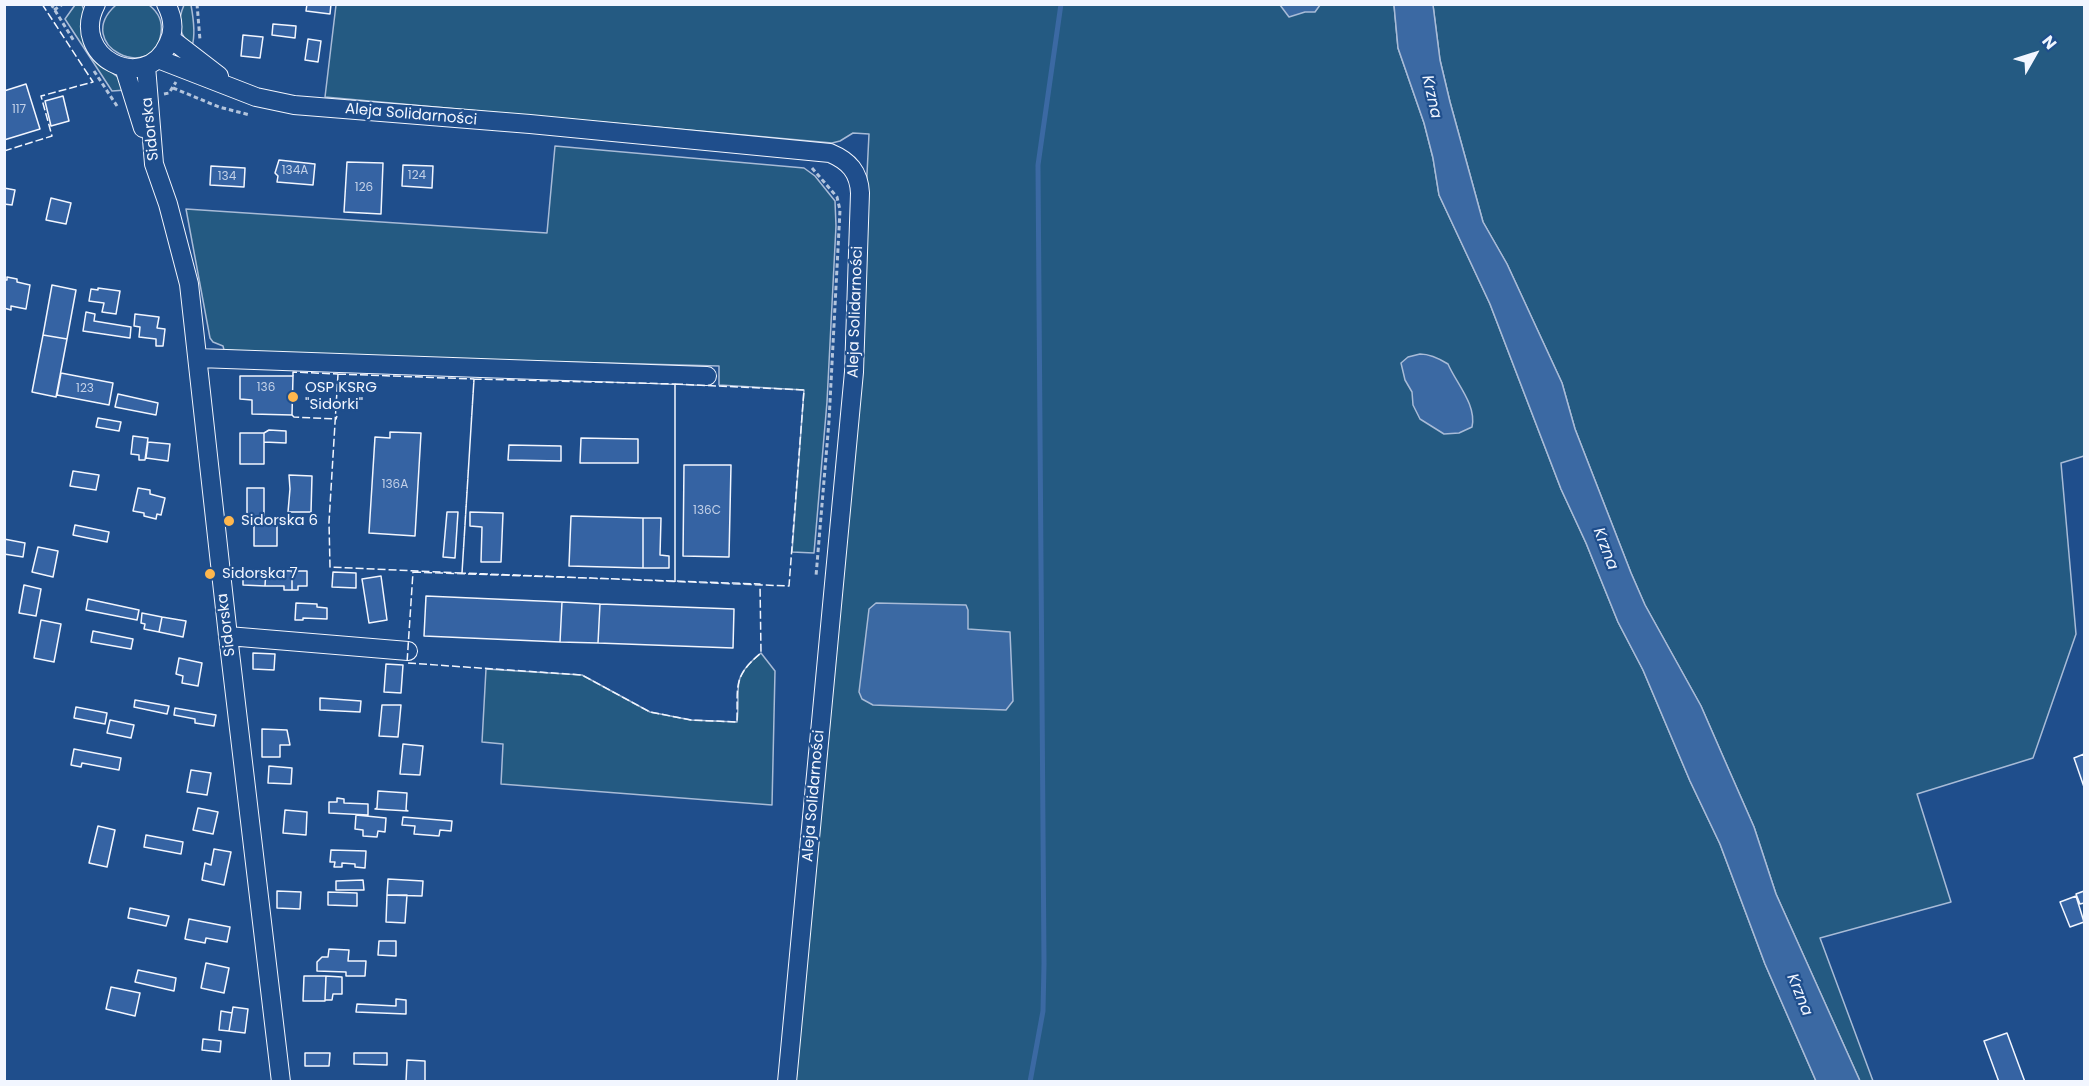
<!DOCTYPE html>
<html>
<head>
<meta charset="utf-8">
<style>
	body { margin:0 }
	#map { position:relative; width:2089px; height:1086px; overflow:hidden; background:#1f4e8c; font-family:Poppins,sans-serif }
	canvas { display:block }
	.frame { position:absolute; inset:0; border:6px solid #f2f6ff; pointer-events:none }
	.north { position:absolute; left:2005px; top:24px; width:60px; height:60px; -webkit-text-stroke:4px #1f4e8c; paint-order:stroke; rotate:51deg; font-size:16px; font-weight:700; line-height:24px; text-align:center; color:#f2f6ff }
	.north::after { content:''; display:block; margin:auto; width:21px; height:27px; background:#f2f6ff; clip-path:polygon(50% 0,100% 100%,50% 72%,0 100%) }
</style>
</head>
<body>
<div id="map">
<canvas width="2089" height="1086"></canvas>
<div class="frame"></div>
<div class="north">N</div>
</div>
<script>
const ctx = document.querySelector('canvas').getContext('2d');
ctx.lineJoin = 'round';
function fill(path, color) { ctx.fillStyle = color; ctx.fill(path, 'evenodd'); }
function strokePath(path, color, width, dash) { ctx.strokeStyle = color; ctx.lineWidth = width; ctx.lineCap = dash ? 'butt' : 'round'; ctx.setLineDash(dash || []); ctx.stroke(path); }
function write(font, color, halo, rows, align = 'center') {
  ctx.font = font + ' Poppins,sans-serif'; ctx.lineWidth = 4.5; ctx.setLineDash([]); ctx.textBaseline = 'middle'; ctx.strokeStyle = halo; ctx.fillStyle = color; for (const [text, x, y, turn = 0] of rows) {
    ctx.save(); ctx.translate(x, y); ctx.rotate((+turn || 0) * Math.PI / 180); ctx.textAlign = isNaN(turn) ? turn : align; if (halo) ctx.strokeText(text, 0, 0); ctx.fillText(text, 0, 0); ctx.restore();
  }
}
const green = new Path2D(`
	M75,5H82L107,69L119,78L126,90L112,91L65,19Z
	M116,5H149C158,12 163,21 161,33C154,85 71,45 116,5Z
	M184,5H191C193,16 196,34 192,46C178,35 177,21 184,5Z
	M336,5H1394L1398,48L1424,123L1433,158L1439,195L1490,304L1561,489L1586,543L1618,622L1643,670L1690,781L1720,844L1765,964L1816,1081H796L860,313L869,134L853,133L840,141L832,143L325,97Z
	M1433,5H2084V456L2061,463L2076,634L2033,758L1917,794L1951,902L1820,938L1873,1081H1860L1776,894L1754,827L1725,761L1701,706L1645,605L1631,573L1575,429L1562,383L1507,264L1483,222L1450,102L1440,60Z
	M555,146L804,168L815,176L835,201L836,226L827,402L814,553L792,552L804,390L719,385V366L297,355L224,350L223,346L213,342L210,338L186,209L547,233Z
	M761,653L775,671L772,805L501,784L503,744L482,742L486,669L582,675L650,712L691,720L737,722C741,686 729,679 761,653Z`);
fill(green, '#245a82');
strokePath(green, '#a8bbd7', 1.5);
const water = new Path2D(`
	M1280,5L1320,4V5L1315,12H1305L1289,17Z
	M1394,5H1433L1440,60L1450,102L1483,222L1507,264L1562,383L1575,429L1631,573L1645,605L1701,706L1725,761L1754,827L1776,894L1860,1081H1816L1765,964L1720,844L1690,781L1643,670L1618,622L1586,543L1561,489L1490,304L1439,195L1433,158L1424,123L1398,48Z
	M1420,354C1430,354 1440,359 1448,364C1456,383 1477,405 1472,427L1459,433L1444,434L1420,419L1413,405L1412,392L1405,380L1401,363L1408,357Z
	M876,603L966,605L968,610V629L1010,632L1013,701L1006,710L873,705L862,699L859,692L869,609Z`);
fill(water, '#3b69a3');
strokePath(water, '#a8bbd7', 1.5);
strokePath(new Path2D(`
	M1030,1082L1043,1011L1044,964L1038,165L1061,4`), '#3b69a3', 5);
const building = new Path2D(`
	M307,4H331L330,14L306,11Z
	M273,24L296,26L295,38L272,35Z
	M243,35L263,37L260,58L241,56Z
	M308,39L321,41L318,62L305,60Z
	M26,84L40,129L4,140V91Z
	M63,96L69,121L51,126L45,101Z
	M279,160L315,164L313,185L277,182L278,176L275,173Z
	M347,162L383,163L381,214L344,212Z
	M403,165L433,166L432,188L402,186Z
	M211,166L245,168L244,187L210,185Z
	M4,188L15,190L12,205L4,204Z
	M51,198L71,203L66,224L46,220Z
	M7,277L17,279V282L30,285L26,309L11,306V310L4,308V280H7Z
	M52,285L76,290L67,339L43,335Z
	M98,288L120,291L116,314L102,312L104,303L89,301L91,289L98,290Z
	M86,312L95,314L94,321L131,327L130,338L83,331Z
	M135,314L159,317L157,328L165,329L163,346H156V339L139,337L140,327L134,326Z
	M43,335L67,339L56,397L32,392Z
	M61,373L113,383L109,405L57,395Z
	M240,376H293L292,415L252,414V400L240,399Z
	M118,394L158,403L156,415L115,407Z
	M98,418L121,422L119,431L96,427Z
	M269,430L286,431V443L264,442V433Z
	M390,432L421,433L415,536L369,533L375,437L390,438Z
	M240,433H264V464H240Z
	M133,436L148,438L145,460H139V455L131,454Z
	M581,438L638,439V463H580Z
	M148,442L170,444L168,461L146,458Z
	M509,445L561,446V461L508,460Z
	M684,465H731L729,557L683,556Z
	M73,471L99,475L96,490L70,486Z
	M289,475L312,476L311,512H288L290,489Z
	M138,488L150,490V494L165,498L161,515L157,514L156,519L144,516V513L133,511Z
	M247,488H264V519H247Z
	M447,512H458L455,558L443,557Z
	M470,512L503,513L501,562H481L482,527L470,526Z
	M571,516L643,518V568L569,566Z
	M643,518H661L660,555L669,556V568H643Z
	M254,523H277V546H254Z
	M75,525L109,532L107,542L73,535Z
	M4,539L25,543L23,557L4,554Z
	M38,547L58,551L53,577L32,572Z
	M243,570H266L265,586L243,585Z
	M266,570L292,571V590H284V586H265Z
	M292,571H307V586H298V590H292Z
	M333,572L356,573V588L332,587Z
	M381,576L387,620L369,623L362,579Z
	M24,585L41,589L36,616L19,613Z
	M426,596L562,602L560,642L424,636Z
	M88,599L139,610L137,620L86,610Z
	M562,602L600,604L598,643L560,642Z
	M296,603L317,604V607L327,608V619L303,618V620H295Z
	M600,604L734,609L733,648L598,643Z
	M142,613L162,617L159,632L144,629L145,624L141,623Z
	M162,617L186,621L183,637L159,632Z
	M41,620L61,624L54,662L34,658Z
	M93,631L133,639L131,649L91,642Z
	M253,653L275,654L274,670L253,669Z
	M179,658L202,663L198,686L182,683L183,676L176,674Z
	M386,664L403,665L401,693L384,692Z
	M320,698L361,701L360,712L320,710Z
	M135,700L169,706L167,714L134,707Z
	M382,705H401L398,737L379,736Z
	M76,707L107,713L105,724L74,718Z
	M175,708L216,715L214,726L195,723V719L174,715Z
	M110,720L134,725L131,738L107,733Z
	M262,729L287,730L290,745H280V757H262Z
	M403,744L423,746L420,775L400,774Z
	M74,749L121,758L119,770L82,763L81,767L71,765Z
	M2084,754V787L2074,758Z
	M269,766L292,768L291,784L268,783Z
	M191,770L211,773L207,795L187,792Z
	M378,791L407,793L406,810L408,811L375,809L377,808Z
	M337,798L344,799V803L368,804V815L329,813V802H337Z
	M198,808L218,812L213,834L193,830Z
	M285,810L307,812L306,835L283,833Z
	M356,815L386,818L385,832L378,831L377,837L363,836V830L355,829Z
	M403,817L452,821L451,831L440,830L439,836L414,834L415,826L402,825Z
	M98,826L115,830L107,867L89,863Z
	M146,835L183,842L181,854L144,847Z
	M214,849L231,852L224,885L202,880L205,863L211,865Z
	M331,850L366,851L365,868L355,867V864L342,863V867H334L335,862H330Z
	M388,879L423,881L422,896L387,895Z
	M363,880L364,890H336V881Z
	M277,891L301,892L300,909L277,908Z
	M2084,891V903L2080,904L2076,894Z
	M328,892L357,893V906L328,905Z
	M387,895H407L405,923L386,922Z
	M2076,896L2084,922L2070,927L2060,902Z
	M130,908L169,916L166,926L128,918Z
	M189,919L230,927L227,942L206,938L205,943L185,939Z
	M379,941H396V956L378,955Z
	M329,949L349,950L348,961H366L365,976H346V972L317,971V962L322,957H328Z
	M206,963L229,968L224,993L201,988Z
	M138,970L176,978L174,991L135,982Z
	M304,976H326L325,1001H303Z
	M326,976L342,977V994H333L332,1000H325Z
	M111,987L140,993L135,1016L106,1009Z
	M396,999L406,1000V1014L356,1012L357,1004L396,1006Z
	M233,1007L248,1009L245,1033L229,1031Z
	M221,1011L232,1013L229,1031L219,1030Z
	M2007,1033L2025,1082H1999L1984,1041Z
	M203,1039L221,1041L220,1052L202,1050Z
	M305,1053H330L329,1066H305Z
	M354,1053H387V1065L354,1064Z
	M407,1060L425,1061V1082H406Z`);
fill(building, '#3563a3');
strokePath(building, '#f2f6ff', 1.5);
const minor = new Path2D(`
	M96,4C68,57 145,95 168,44C175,31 173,17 166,4
	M171,39L219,76
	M158,59L256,97L294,105L530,124L830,153C849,161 859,172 860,193L854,372L787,1082
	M146,66L154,164L168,204L189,284L228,636L281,1082
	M124,67L143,128
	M198,358L707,376
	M228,636L408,651`);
strokePath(minor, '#f2f6ff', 20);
strokePath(new Path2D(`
	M51,4L74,41
	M197,4L200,40
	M54,10L63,4
	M94,71L117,106
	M173,88L219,107L250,115
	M164,94L169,93L176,82
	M812,168L837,197L840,210L829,421L816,576`), '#b3c4dc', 3, [4.5, 3]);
strokePath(minor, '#1f4e8c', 18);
strokePath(new Path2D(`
	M4,151L52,136L41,96L93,82L42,4
	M338,374L474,379L462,573L330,567L329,522Z
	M293,376V372L338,374
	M292,415L294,417L336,419L337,416
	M413,572L760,584L761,653C732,677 738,687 737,722L691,720L650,712L582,675L407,663Z
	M675,582V384L804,390L789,586L462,573L474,379L675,384V582`), '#f2f6ff', 1.5, [8, 3]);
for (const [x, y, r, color] of [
	[293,397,6,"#ffb74d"],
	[229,521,6,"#ffb74d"],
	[210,574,6,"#ffb74d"]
]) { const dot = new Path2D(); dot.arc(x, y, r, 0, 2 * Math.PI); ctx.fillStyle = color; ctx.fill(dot); strokePath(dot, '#1f4e8c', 2); }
write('12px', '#c3d1e8', null, [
	["117",19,110],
	["134A",295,171],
	["124",417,176],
	["134",227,177],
	["126",364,188],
	["136",266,388],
	["123",85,389],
	["136A",395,485],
	["136C",707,511]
]);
write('15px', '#f2f6ff', '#1f4e8c', [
	["Aleja Solidarności",411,115,5],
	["Sidorska",151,129,-96],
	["Aleja Solidarności",856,312,-88],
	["Sidorska",227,625,-97],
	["Aleja Solidarności",814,796,-85]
]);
write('15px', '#f2f6ff', '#1f4e8c', [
	["OSP KSRG",305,388],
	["\"Sidorki\"",305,405],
	["Sidorska 6",241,521],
	["Sidorska 7",222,574]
], 'left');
write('italic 16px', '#f2f6ff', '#1f4e8c', [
	["Krzna",1431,97,77],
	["Krzna",1605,549,69],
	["Krzna",1799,995,68]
]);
</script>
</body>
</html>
